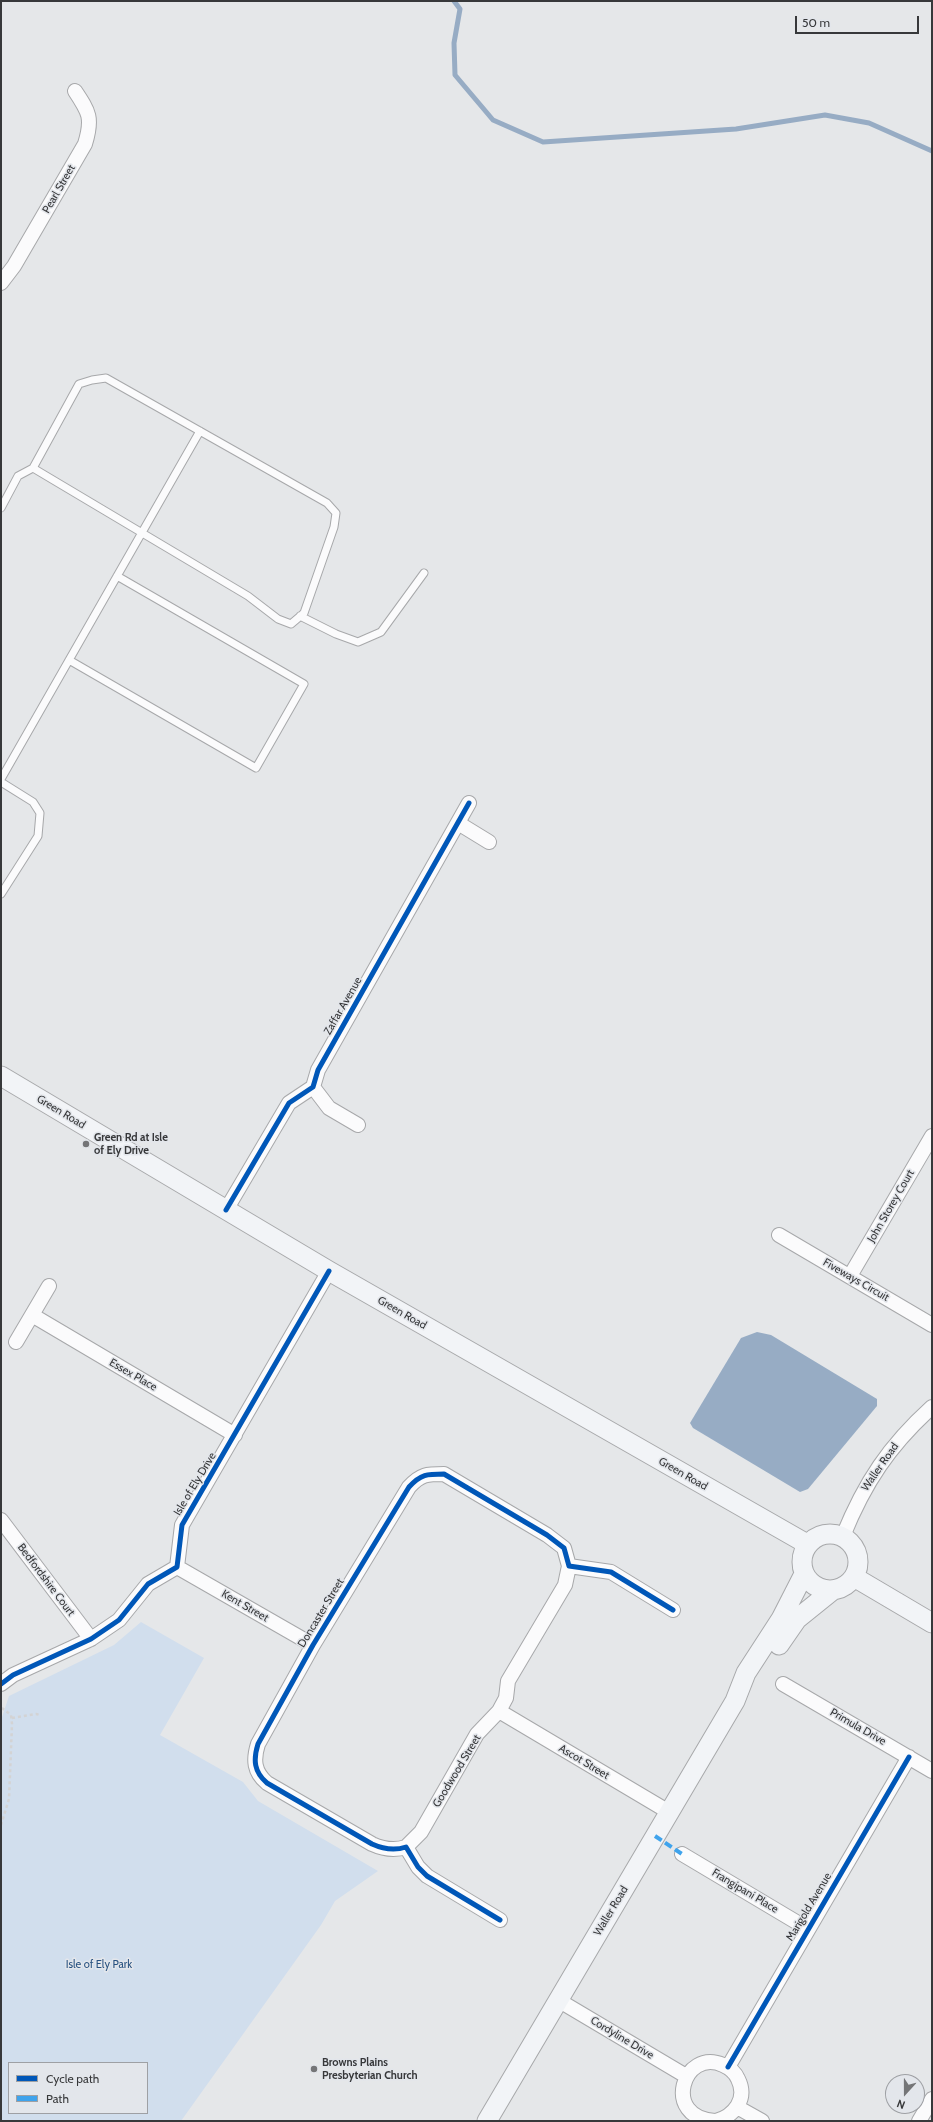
<!DOCTYPE html>
<html>
<head>
<meta charset="utf-8">
<style>
	body { margin:0 }
	#map { position:relative; width:933px; height:2122px; overflow:hidden; background:#e5e7e9; font-family:Cabin,sans-serif }
	canvas { display:block }
	.frame { position:absolute; inset:0; border:2px solid #37383a; pointer-events:none }
	.legend { position:absolute; left:8px; top:2062px; width:140px; height:52px; box-sizing:border-box; background:#e3e6eb; border:1px solid #9ea0a4; margin:0; padding:5px 7px; list-style:none; font-size:12px; color:#37383a }
	.legend li { display:flex; align-items:center; gap:8px; height:20px }
	.legend b { width:20px; border:1px solid #9ea0a4 }
	.north { position:absolute; left:885px; top:2074px; width:40px; height:40px; box-sizing:border-box; background:#e3e6eb; border:1px solid #9ea0a4; border-radius:50%; rotate:201deg; font-size:11px; font-weight:700; line-height:16px; text-align:center; color:#37383a }
	.north::after { content:''; display:block; margin:auto; width:14px; height:18px; background:#747577; clip-path:polygon(50% 0,100% 100%,50% 72%,0 100%) }
	.scale { position:absolute; left:795px; top:16px; width:124px; height:18px; box-sizing:border-box; border:2px solid #37383a; border-top:0; padding-left:5px; font-size:12px; line-height:14px; white-space:nowrap; color:#37383a; -webkit-text-stroke:3px #e3e6eb; paint-order:stroke }
</style>
</head>
<body>
<div id="map">
<canvas width="933" height="2122"></canvas>
<div class="frame"></div>
<ul class="legend">
<li><b style="height:5px;background:#0057b8"></b>Cycle path</li>
<li><b style="height:5px;background:#3fa3ec"></b>Path</li>
</ul>
<div class="north">N</div>
<div class="scale">50 m</div>
</div>
<script>
const ctx = document.querySelector('canvas').getContext('2d');
ctx.lineJoin = 'round';
function fill(path, color) { ctx.fillStyle = color; ctx.fill(path, 'evenodd'); }
function strokePath(path, color, width, dash) { ctx.strokeStyle = color; ctx.lineWidth = width; ctx.lineCap = dash ? 'butt' : 'round'; ctx.setLineDash(dash || []); ctx.stroke(path); }
function write(font, color, halo, rows, align = 'center') {
  ctx.font = font + ' Cabin,sans-serif'; ctx.lineWidth = 3; ctx.setLineDash([]); ctx.textBaseline = 'middle'; ctx.strokeStyle = halo; ctx.fillStyle = color; for (const [text, x, y, turn = 0] of rows) {
    ctx.save(); ctx.translate(x, y); ctx.rotate((+turn || 0) * Math.PI / 180); ctx.textAlign = isNaN(turn) ? turn : align; if (halo) ctx.strokeText(text, 0, 0); ctx.fillText(text, 0, 0); ctx.restore();
  }
}
fill(new Path2D(`
	M141,1622L204,1658L160,1735L243,1782L258,1801L378,1871L335,1901L321,1925L181,2121H1V1720L9,1696L114,1645ZM9,2063H147V2113H9Z`), '#d1deed');
fill(new Path2D(`
	M757,1332L771,1335L877,1399V1406L808,1489L800,1492L693,1428L690,1423L741,1338Z`), '#97acc4');
strokePath(new Path2D(`
	M454,1L460,9L454,43L455,75L493,120L543,142L736,129L825,115L869,123L932,151`), '#97acc4', 5);
const lane = new Path2D(`
	M1,508L18,476L33,468L79,384L92,380L106,378L327,503L336,513L334,527L304,613L291,624L278,619L248,596L33,468
	M300,616L336,634L358,642L381,632L424,573
	M69,660L256,768L304,684L117,576
	M1,779L200,431
	M1,782L33,802L40,813L38,836L1,894`);
const street = new Path2D(`
	M1,283L14,266L85,144C93,118 89,112 75,91
	M458,823L489,842
	M313,1087L329,1108L358,1125
	M226,1210L289,1103L313,1087L318,1070L469,803
	M779,1235L932,1325
	M850,1276L932,1136
	M32,1315L235,1435
	M16,1342L49,1286
	M1,1520L91,1639
	M843,1536C865,1482 889,1446 932,1407
	M177,1567L313,1645
	M1,1684L13,1675L91,1639L119,1620L148,1584L177,1567L182,1525L329,1271
	M783,1684L932,1771
	M499,1711L669,1812
	M406,1847L421,1832L477,1734L499,1711L506,1698L508,1681L565,1585L569,1566
	M682,1854L808,1929
	M500,1920L427,1876L418,1867L406,1847C394,1851 383,1849 372,1844L267,1783C254,1772 253,1760 258,1744L313,1645L409,1487C421,1474 427,1474 444,1474L547,1535L564,1548L569,1566L611,1572L673,1610
	M558,2000L686,2076
	M728,2067L909,1757
	M737,2107L762,2121
	M715,2121C661,2118 683,2047 723,2065C730,2068 735,2072 738,2079C748,2099 734,2116 716,2121
	M919,2121L932,2099`);
const secondary = new Path2D(`
	M1,1076L329,1271L807,1544
	M802 1562a28 28 0 1 1 56 0a28 28 0 1 1-56 0Z
	M854,1577L932,1623
	M779,1645L797,1619L833,1590
	M487,2121L735,1701L746,1673L781,1619L804,1574`);
strokePath(lane, '#a7a8aa', 9);
strokePath(street, '#a7a8aa', 16);
strokePath(secondary, '#a7a8aa', 21);
strokePath(new Path2D(`
	M12,1718L36,1714L40,1715
	M1,1825L9,1799L12,1724L11,1715L2,1708`), '#d3d3d4', 2.5, [3, 3]);
strokePath(lane, '#fbfbfc', 7);
strokePath(street, '#fbfbfc', 14);
strokePath(secondary, '#f2f4f7', 19);
strokePath(new Path2D(`
	M655,1836L682,1854`), '#3fa3ec', 4, [8, 4]);
strokePath(new Path2D(`
	M226,1210L289,1103L313,1087L318,1070L469,803
	M1,1684L13,1675L91,1639L119,1620L148,1584L177,1567L182,1525L329,1271
	M500,1920L427,1876L418,1867L406,1847C394,1851 383,1849 372,1844L267,1783C254,1772 253,1760 258,1744L313,1645L409,1487C421,1474 427,1474 444,1474L547,1535L564,1548L569,1566L611,1572L673,1610
	M728,2067L909,1757`), '#0057b8', 5);
for (const [x, y, r, color] of [
	[86,1144,4,"#747577"],
	[314,2069,4,"#747577"]
]) { const dot = new Path2D(); dot.arc(x, y, r, 0, 2 * Math.PI); ctx.fillStyle = color; ctx.fill(dot); strokePath(dot, '#e3e6eb', 1.5); }
write('11px', '#37383a', '#e3e6eb', [
	["Pearl Street",59,189,-60],
	["Zaffar Avenue",343,1006,-60],
	["Green Road",61,1112,31],
	["John Storey Court",891,1206,-60],
	["Fiveways Circuit",856,1280,30],
	["Green Road",402,1313,30],
	["Essex Place",133,1375,30],
	["Waller Road",880,1467,-55],
	["Green Road",683,1474,30],
	["Isle of Ely Drive",195,1484,-59],
	["Bedfordshire Court",46,1580,53],
	["Kent Street",245,1606,30],
	["Doncaster Street",321,1613,-59],
	["Primula Drive",858,1727,30],
	["Ascot Street",584,1762,31],
	["Goodwood Street",457,1771,-59],
	["Frangipani Place",745,1891,31],
	["Marigold Avenue",809,1907,-59],
	["Waller Road",611,1911,-59],
	["Cordyline Drive",622,2038,31]
]);
write('bold 11px', '#37383a', '#e3e6eb', [
	["Green Rd at Isle",94,1138],
	["of Ely Drive",94,1151],
	["Browns Plains",322,2063],
	["Presbyterian Church",322,2076]
], 'left');
write('11px', '#295280', '#e3e6eb', [
	["Isle of Ely Park",99,1965]
]);
</script>
</body>
</html>
